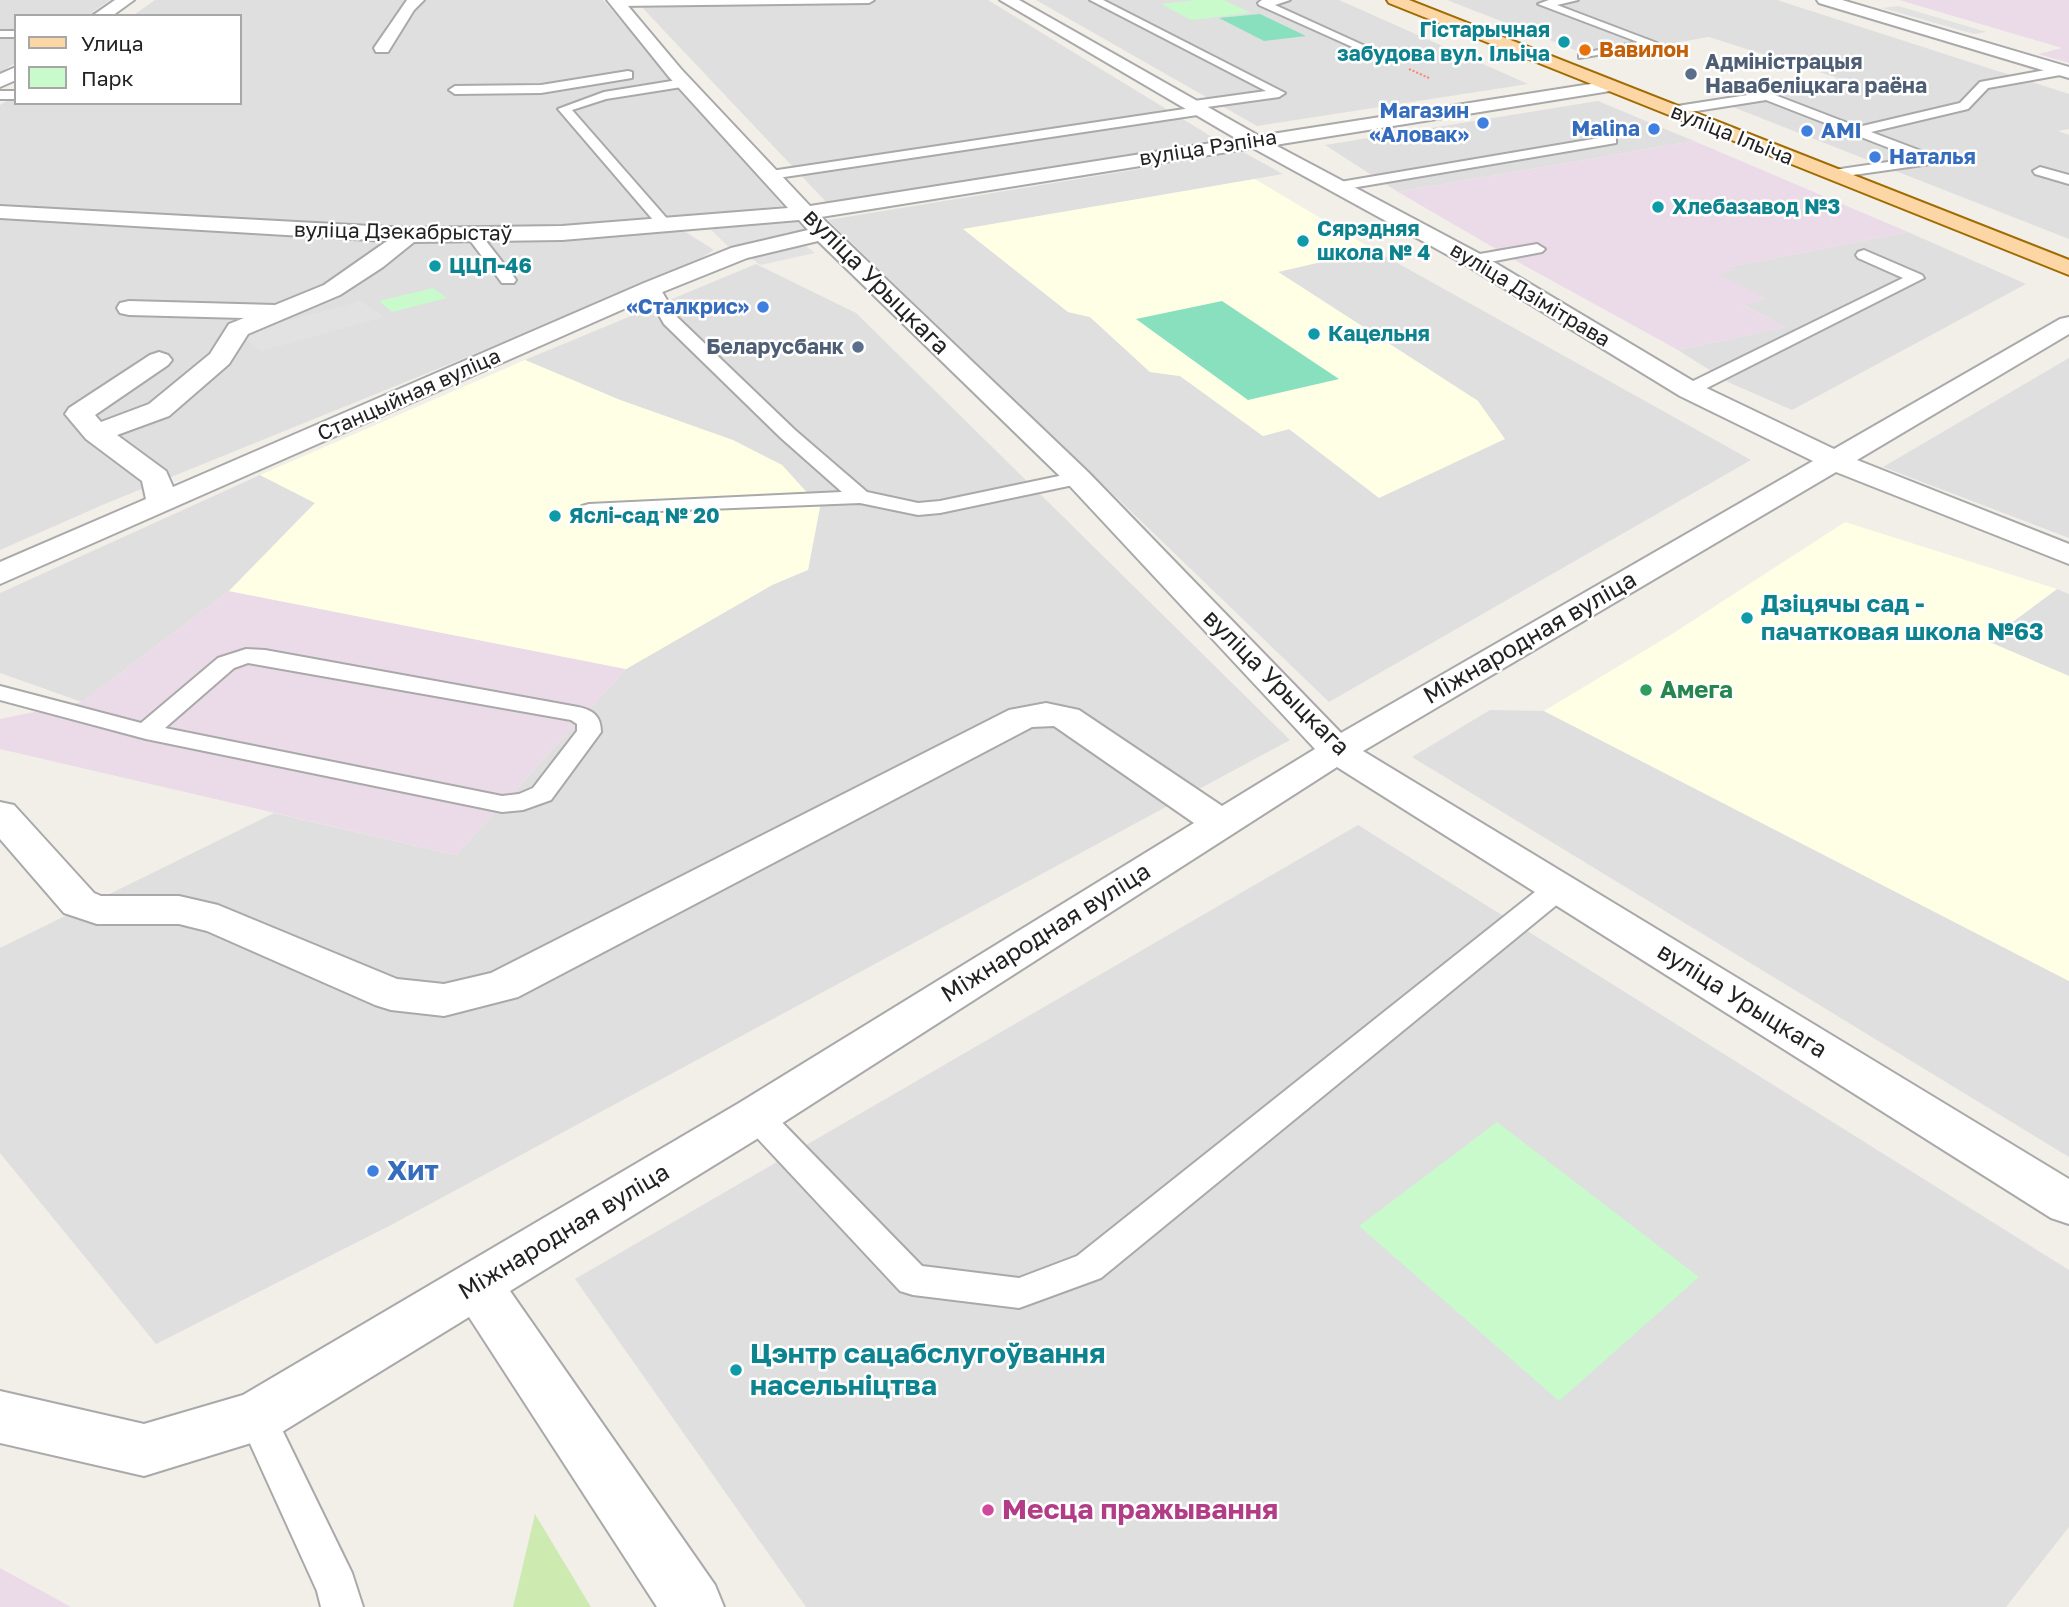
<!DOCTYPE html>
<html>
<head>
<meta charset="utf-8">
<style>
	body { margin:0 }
	#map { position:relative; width:2069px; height:1607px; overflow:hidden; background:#f2efe9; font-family:"Golos Text",sans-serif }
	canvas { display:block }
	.legend { position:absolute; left:14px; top:14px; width:228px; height:91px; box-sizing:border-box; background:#fff; border:2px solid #a7a7a7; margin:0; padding:9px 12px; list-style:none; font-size:21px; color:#222 }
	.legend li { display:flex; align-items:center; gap:14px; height:35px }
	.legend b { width:35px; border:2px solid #a7a7a7 }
</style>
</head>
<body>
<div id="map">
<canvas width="2069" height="1607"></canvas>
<ul class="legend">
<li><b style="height:9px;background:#fcd6a4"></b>Улица</li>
<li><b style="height:19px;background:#c8facc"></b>Парк</li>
</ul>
</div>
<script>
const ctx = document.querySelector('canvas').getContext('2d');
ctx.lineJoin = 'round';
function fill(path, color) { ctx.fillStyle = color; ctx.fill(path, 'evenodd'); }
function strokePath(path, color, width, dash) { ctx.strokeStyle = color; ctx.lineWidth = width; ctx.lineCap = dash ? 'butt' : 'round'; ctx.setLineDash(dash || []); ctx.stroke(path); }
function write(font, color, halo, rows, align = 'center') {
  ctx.font = font + ' "Golos Text",sans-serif'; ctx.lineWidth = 5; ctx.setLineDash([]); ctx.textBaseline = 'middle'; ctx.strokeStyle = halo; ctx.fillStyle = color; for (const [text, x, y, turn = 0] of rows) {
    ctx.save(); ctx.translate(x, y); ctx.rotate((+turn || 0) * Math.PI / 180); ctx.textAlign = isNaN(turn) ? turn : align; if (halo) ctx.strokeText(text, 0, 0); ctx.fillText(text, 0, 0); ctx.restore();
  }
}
fill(new Path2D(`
	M0,0H110L87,16H16V62L0,73Z
	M155,0H410L387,24L375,51H388L423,0H603L783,206L592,226L395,230L0,205V105L16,95V103H240V16H132Z
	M635,0H988L1217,140L828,204Z
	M1036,0H1339L1528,84L1257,126Z
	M1447,0H1777L2069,94V129L2058,131L2069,135V239L1720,102L1838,78L1709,37L1593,57Z
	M1598,101L1694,141L1398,192L1325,145Z
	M1243,152L1283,174L964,229L1068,312L1090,317L1150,372L1180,376L1263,436L1289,429L1296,434L1478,401L1277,271L1374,250L1751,460L1329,702L828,220Z
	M0,216L468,239L684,231L714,250L690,265L637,288L107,503L0,550Z
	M1908,232L2026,284L1792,410L1730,383L1678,350L1785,327L1742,304L1765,299L1716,274L1729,267Z
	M756,264L856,313L1290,740L393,1224L156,1344L0,1153V948L274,813L456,855L626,669L772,585L808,569L820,507L782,465L677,420L620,400L525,360Z
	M2069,358V538L1883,467Z
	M260,475L315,503L229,591L82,702L0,673V593Z
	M2057,589L2069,594V676L1987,641Z
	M1490,710L1544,711L2069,981V1157L1412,757Z
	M1358,825L2069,1270V1527L2006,1607H806L575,1279Z`), '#e0dfdf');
fill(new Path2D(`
	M1899,0H2069V63L2038,54L2062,48Z
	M1694,141L1908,232L1730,267L1735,270L1718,274L1767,299L1743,305L1786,327L1678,350L1527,267L1398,192Z
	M229,591L626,669L456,855L0,749V719L82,702Z
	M0,1568L71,1607H0Z`), '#ebdbe8');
fill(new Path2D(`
	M1255,179L1374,250L1278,272L1478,401L1505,439L1379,498L1289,429L1263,436L1180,376L1150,372L1090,317L1068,312L963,229Z
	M525,360L620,400L733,440L782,465L820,507L808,570L772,585L626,669L229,591L315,503L260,475Z
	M1845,522L2057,589L1987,641L2069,676V981L1544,711L1672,634Z`), '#ffffe5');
fill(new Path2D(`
	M535,1514L591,1607H513Z`), '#cdebb0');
fill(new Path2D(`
	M1197,0H1224L1251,13L1191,20L1161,4Z
	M433,288L447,298L392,312L379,301Z
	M1497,1122L1699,1277L1559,1401L1359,1226Z`), '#c8facc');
fill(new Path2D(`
	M1260,14L1306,36L1264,41L1219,18Z
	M1222,301L1339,379L1248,400L1136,319Z`), '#88e0be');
fill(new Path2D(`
	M1898,6L1987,32L1974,34L1882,8Z
	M789,216L811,233L730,248L711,230Z
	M806,246L815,253L760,265L751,258Z
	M361,301L384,317L261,351L239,334Z`), '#e2e2e2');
const service = new Path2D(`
	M874,0L869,3L618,6L613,3L617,0Z
	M1090,0H1103L1285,93L1279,97L1207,107L1210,110L1204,114L771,179L764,175L771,171L1191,108L1188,105L1194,101L1266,91Z
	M1262,0H1290L1275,5L1387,56L1377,58L1259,5L1258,3Z
	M1549,0H1578L1557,5L1657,43L1651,46L1579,58V54L1638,42L1538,4Z
	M0,31H16V37H0Z
	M2062,67L2068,71L2066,74L1988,88L1968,109L1871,132L1937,157V163L1832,178L1827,177V171L1915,158L1766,100L1671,115L1665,111L1671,107L1767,92L1858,127L1960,103L1980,82Z
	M628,71L632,72V78L541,93L455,94L449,90L455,86L541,85Z
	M684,79L688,80V86L606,99L572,110L670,222L673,225L665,230L660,228L558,109L604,92Z
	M0,91H16V99H0Z
	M1611,136L1616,137V143L1340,190L1333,186L1340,182Z
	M2040,167L2069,175V184L2035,174L2033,171Z
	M474,230L479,232L514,277L516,280L514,283H502L466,235Z
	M1537,244L1545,249L1542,252L1474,265L1466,260L1474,255Z
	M1864,250L1922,275L1924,278L1695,394H1683L1680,390L1683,386L1903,278L1858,258L1856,255L1858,252Z
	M652,283L658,285L677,317L795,430L867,492L918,503L940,501L1078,472L1085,474L1088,478L1085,482L1078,484L940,513L918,515L860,503L582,514L579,510L582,506L589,504L842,492L781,438L664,324L644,288Z
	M246,649L265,650L578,707C593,710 601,716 601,732L551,800L523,810L502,812L146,739L0,700V686L141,723L218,658ZM248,663L571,720L577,724V731L533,788L519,794L502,796L165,728L234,668Z
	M1560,878L1570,880L1574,887L1570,894L1101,1278L1019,1308L913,1295L900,1291L745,1125L740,1116L745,1107L756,1103L767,1107L922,1266L1019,1278L1077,1256L1550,880Z
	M257,1400L270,1405L352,1573L363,1607H321L317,1591L238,1417L244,1405Z`);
const minor = new Path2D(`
	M115,0H134L112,16H92Z
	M407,0H424L414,10L388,52H376L374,48Z
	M607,0H623L681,69L810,206L1237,139L1000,0H1019L1259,136L1610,81L1616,82L1619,86L1616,90L1610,91L1275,145L1482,255L1698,384L1834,449L2060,319L2069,317V334L1857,460L2069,544V564L1836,472L1363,751L2069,1179V1224L2051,1218L1337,767L773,1129L510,1291L715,1585L724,1607H657L469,1317L277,1435L144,1476L0,1443V1391L144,1424L243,1395L739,1103L1194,823L1054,726L1032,727L518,997L444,1016L391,1010L375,1005L207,931L179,924H97L64,913L0,839V802L14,805L94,893L101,896H179L218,905L397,979L444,984L491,973L1009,710L1046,703L1079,710L1222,806L1315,749L1068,484L818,241L747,258L660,293L0,584V562L146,499L142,481L86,439L65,414L69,408L150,355L159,352L168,355L172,360L168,365L95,415L101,422L149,404L210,354L229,324L244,318L129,315L120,313L117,308L120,303L129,301L275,305L324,285L387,241L0,218V206L408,228L562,226L788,208L669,77ZM1253,148L1466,265L1680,396L1813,461L1341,733L1088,472L821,217ZM799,220L808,230L731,248L644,283L173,487L166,471L117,435L169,416L229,364L248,334L340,295L383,267L414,242L562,240Z
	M16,67V80L0,87V74Z`);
const tertiary = new Path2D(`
	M1817,0H1842L2069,67V78L1819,3Z`);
const primary = new Path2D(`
	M1387,0H1409L2069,260V275L1389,3Z`);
strokePath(service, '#a9a9a9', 4);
strokePath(minor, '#a9a9a9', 4);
strokePath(tertiary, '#a9a9a9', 4);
strokePath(primary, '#a06b00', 4);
strokePath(new Path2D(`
	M1411,52L1434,49
	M1409,69L1429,78`), '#fa8072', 2, [2, 2]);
fill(service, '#fff');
fill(minor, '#fff');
fill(tertiary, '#fff');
fill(primary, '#fcd6a4');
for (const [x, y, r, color] of [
	[1564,42,7,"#0f9aa8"],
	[1585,50,7,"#e8710a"],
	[1691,74,7,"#5c6f8a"],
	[1483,123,7,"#3f7fe0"],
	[1654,129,7,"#3f7fe0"],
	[1807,131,7,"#3f7fe0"],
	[1875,157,7,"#3f7fe0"],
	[1658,207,7,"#0f9aa8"],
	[1303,241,7,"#0f9aa8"],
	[435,266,7,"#0f9aa8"],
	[763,307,7,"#3f7fe0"],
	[1314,334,7,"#0f9aa8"],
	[858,347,7,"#5c6f8a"],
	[555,516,7,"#0f9aa8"],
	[1747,618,7,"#0f9aa8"],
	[1646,690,7,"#2e9e5b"],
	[373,1171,7,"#3f7fe0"],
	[736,1370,7,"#0f9aa8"],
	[988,1510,7,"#d1479c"]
]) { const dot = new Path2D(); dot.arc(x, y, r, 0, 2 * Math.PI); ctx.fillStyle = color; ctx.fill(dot); strokePath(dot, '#fff', 2.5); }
write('bold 21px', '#0d838f', '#fff', [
	["Гістарычная",1550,30,"right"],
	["забудова вул. Ільіча",1550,54,"right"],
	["Хлебазавод №3",1672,207],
	["Сярэдняя",1317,229],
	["школа № 4",1317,253],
	["ЦЦП-46",449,266],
	["Кацельня",1328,334],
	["Яслі-сад № 20",569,516]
], 'left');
write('bold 21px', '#c56008', '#fff', [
	["Вавилон",1599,50]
], 'left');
write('bold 21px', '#4e5e75', '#fff', [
	["Адміністрацыя",1705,62],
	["Навабеліцкага раёна",1705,86],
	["Беларусбанк",844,347,"right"]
], 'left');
write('bold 21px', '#366cbe', '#fff', [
	["Магазин",1469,111],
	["«Аловак»",1469,135],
	["Malina",1640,129],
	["AMI",1821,131,"left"],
	["Наталья",1889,157,"left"],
	["«Сталкрис»",749,307]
], 'right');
write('21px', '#222', '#fff', [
	["вуліца Ільіча",1732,135,22],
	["вуліца Рэпіна",1208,148,-9],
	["вуліца Дзекабрыстаў",403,232,1],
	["вуліца Дзімітрава",1530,295,31],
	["Станцыйная вуліца",409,395,-24]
]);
write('24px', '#222', '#fff', [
	["вуліца Урыцкага",876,282,45],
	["Міжнародная вуліца",1530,638,-30],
	["вуліца Урыцкага",1276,683,45],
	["Міжнародная вуліца",1046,933,-32],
	["вуліца Урыцкага",1742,1001,32],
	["Міжнародная вуліца",564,1232,-31]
]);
write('bold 24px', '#0d838f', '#fff', [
	["Дзіцячы сад -",1761,604],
	["пачатковая школа №63",1761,632]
], 'left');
write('bold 24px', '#27864d', '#fff', [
	["Амега",1660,690]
], 'left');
write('bold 28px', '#366cbe', '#fff', [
	["Хит",387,1171]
], 'left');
write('bold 28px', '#0d838f', '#fff', [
	["Цэнтр сацабслугоўвання",750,1354],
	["насельніцтва",750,1386]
], 'left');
write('bold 28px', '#b23c85', '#fff', [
	["Месца пражывання",1002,1510]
], 'left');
</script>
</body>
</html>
